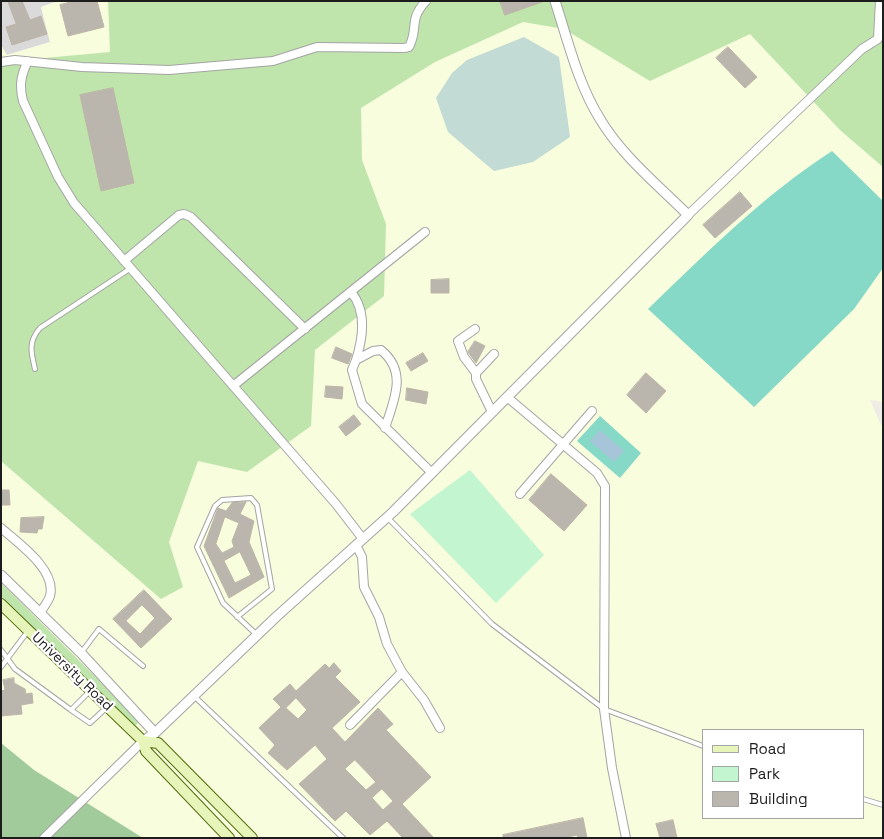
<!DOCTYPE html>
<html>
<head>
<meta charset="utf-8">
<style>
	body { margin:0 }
	#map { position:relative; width:884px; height:839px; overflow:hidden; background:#eeece4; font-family:"Space Grotesk",sans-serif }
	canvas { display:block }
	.frame { position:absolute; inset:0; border:2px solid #1d1d1d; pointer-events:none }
	.legend { position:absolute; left:702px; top:729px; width:162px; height:90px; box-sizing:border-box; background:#fff; border:1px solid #a5a5a5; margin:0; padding:6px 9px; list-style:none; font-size:15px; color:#1d1d1d }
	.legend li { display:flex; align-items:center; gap:10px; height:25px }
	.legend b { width:25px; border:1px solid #a5a5a5 }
</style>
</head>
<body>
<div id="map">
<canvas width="884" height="839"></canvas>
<div class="frame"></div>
<ul class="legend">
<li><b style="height:6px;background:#e8f5ba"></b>Road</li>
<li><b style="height:14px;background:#c3f6d0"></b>Park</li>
<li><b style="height:14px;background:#bab5ad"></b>Building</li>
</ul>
</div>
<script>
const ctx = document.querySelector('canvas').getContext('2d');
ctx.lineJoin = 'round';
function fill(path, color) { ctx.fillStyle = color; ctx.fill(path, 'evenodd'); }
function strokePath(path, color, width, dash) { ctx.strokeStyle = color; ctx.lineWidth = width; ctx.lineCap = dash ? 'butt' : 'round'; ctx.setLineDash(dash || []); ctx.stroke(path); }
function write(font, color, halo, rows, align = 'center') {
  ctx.font = font + ' "Space Grotesk",sans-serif'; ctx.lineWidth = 4.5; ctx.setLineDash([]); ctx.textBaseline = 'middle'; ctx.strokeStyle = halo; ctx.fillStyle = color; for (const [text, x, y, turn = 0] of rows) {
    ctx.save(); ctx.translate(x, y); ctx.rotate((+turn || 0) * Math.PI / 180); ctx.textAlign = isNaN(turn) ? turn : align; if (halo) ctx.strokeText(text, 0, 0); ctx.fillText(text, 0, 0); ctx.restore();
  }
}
fill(new Path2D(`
	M1,1H58L41,7L50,42L6,55L1,45Z`), '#dbdada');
fill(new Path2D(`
	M58,1H883V402L870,400L883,429V838H1V45L7,55L50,42L41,7ZM703,730H863V818H703Z`), '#f8fdde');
fill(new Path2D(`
	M108,1H883V167L840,130L750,34L650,81L564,29L523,22L435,62L361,108L362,160L386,224L384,296L315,350L311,426L247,472L198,461L169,542L183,587L161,599L1,461V62L110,52Z
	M1,583L140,721L134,727L1,598Z`), '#bfe5ac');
fill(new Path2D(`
	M1,743L34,770L143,838H1Z`), '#a1cb9b');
fill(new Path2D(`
	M524,37L559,57L570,137L533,162L494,171L448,132L436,98L452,73L467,60Z`), '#c2dbd4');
fill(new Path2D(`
	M470,470L544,555L496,603L410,514Z`), '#c3f6d0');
fill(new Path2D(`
	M832,151L883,201V268L854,309L754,407L648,309C706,253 764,195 832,151Z
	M600,416L641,453L620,478L577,441Z`), '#86d8c7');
fill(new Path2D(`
	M600,430L624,451L614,462L590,441Z`), '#a7c5d9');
const building = new Path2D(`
	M8,1H22L30,20L41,16L47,34L12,45L6,27L16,24Z
	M75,1H97L104,27L68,36L60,5Z
	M500,1H541L542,2L505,15Z
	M728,47L757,77L745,88L716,58Z
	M113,88L134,183L101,191L80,95Z
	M740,192L752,206L715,238L703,225Z
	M449,279V293H431V280Z
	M475,341L485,346L476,363L468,352Z
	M336,347L352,354L348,364L332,358Z
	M423,353L428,361L411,371L406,363Z
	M646,373L666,391L646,413L627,395Z
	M326,386L343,387L342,399L325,397Z
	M407,388L428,392L426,404L406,400Z
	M354,415L361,424L346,436L339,427Z
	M551,474L587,505L564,531L529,500Z
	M1,490H9L10,505H1Z
	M246,502L240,514L254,521L249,542L264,577L229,598L204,546L218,508L226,511L232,503ZM225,517L239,523L232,541L234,547L222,553L216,544ZM240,552L251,575L235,583L224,561Z
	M44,517L42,529H38L37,533L20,532L21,518Z
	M144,590L172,619L141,648L113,619ZM142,605L155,618L140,634L126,621Z
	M334,663L341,671L335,677L360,702L332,728L345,742L378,708L393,724L386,730L431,777L402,804L434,838H403L387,821L370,835L346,811L335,821L299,784L327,759L315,745L287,770L268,753L275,745L259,728L281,707L273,699L290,684L296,691L325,664L329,668ZM296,698L307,710L298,719L286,708ZM355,760L376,782L366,790L345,769ZM382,789L393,801L383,810L372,798Z
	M14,678V683L25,689L26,694L32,693L33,703L21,705L22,714L1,716V691L5,690L3,680Z
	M583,818L587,838H578L577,835L564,838H503V835Z
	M673,820L677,838H660L656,824Z`);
fill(building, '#bab5ad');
strokePath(building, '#bfb5a7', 1);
const service = new Path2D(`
	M35,369C31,352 28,342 40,328L131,268
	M387,517L492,624L604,709L703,746
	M237,617L272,589L257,505L251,498L222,500L215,506L197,547L223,603L257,635
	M1,650L15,669L71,710
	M81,653L99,629L143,666
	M1,667L28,631
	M89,692L71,710L90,723L106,708
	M194,696L343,838
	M863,799L883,805`);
const minor = new Path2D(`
	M28,61C21,75 19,85 23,101L58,177L74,203L336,504L363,539
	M1,62L15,60L82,67L169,70L273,61L317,47L404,48L409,47C419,28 408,20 426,1
	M688,215L862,49L878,39L880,1
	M124,261L179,215L184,214L191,217L305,329
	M351,292C367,311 363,338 356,360
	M475,329L458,341L464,357L476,373V379L492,412
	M476,373L494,354
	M233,386L425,232
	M507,397L597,473L605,486L604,709L612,768L626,838
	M385,428C394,400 408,372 381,350L373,351L356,360L352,370L362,404L432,473
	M520,494L592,411
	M1,528C18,543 57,570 50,596C48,602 43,608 40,613
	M356,545L362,557L364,587L379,617L387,644L402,672L424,700L440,728
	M350,725L402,672
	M44,838L143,741`);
const tertiary = new Path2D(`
	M1,575L81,653L155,733
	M143,741L155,733L276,617L393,512L688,215C658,185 622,156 600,119C578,84 568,41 555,1`);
const secondary = new Path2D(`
	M1,604L143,741L146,751L229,838
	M143,741L158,743L252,838`);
strokePath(service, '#a4a4a4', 6);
strokePath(minor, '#a4a4a4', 10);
strokePath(tertiary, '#a4a4a4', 11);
strokePath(secondary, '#526d0b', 12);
strokePath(service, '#fff', 4);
strokePath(minor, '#fff', 8);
strokePath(tertiary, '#fff', 9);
strokePath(secondary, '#e8f5ba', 10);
write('14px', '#1d1d1d', '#fff', [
	["University Road",72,672,44]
]);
</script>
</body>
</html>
